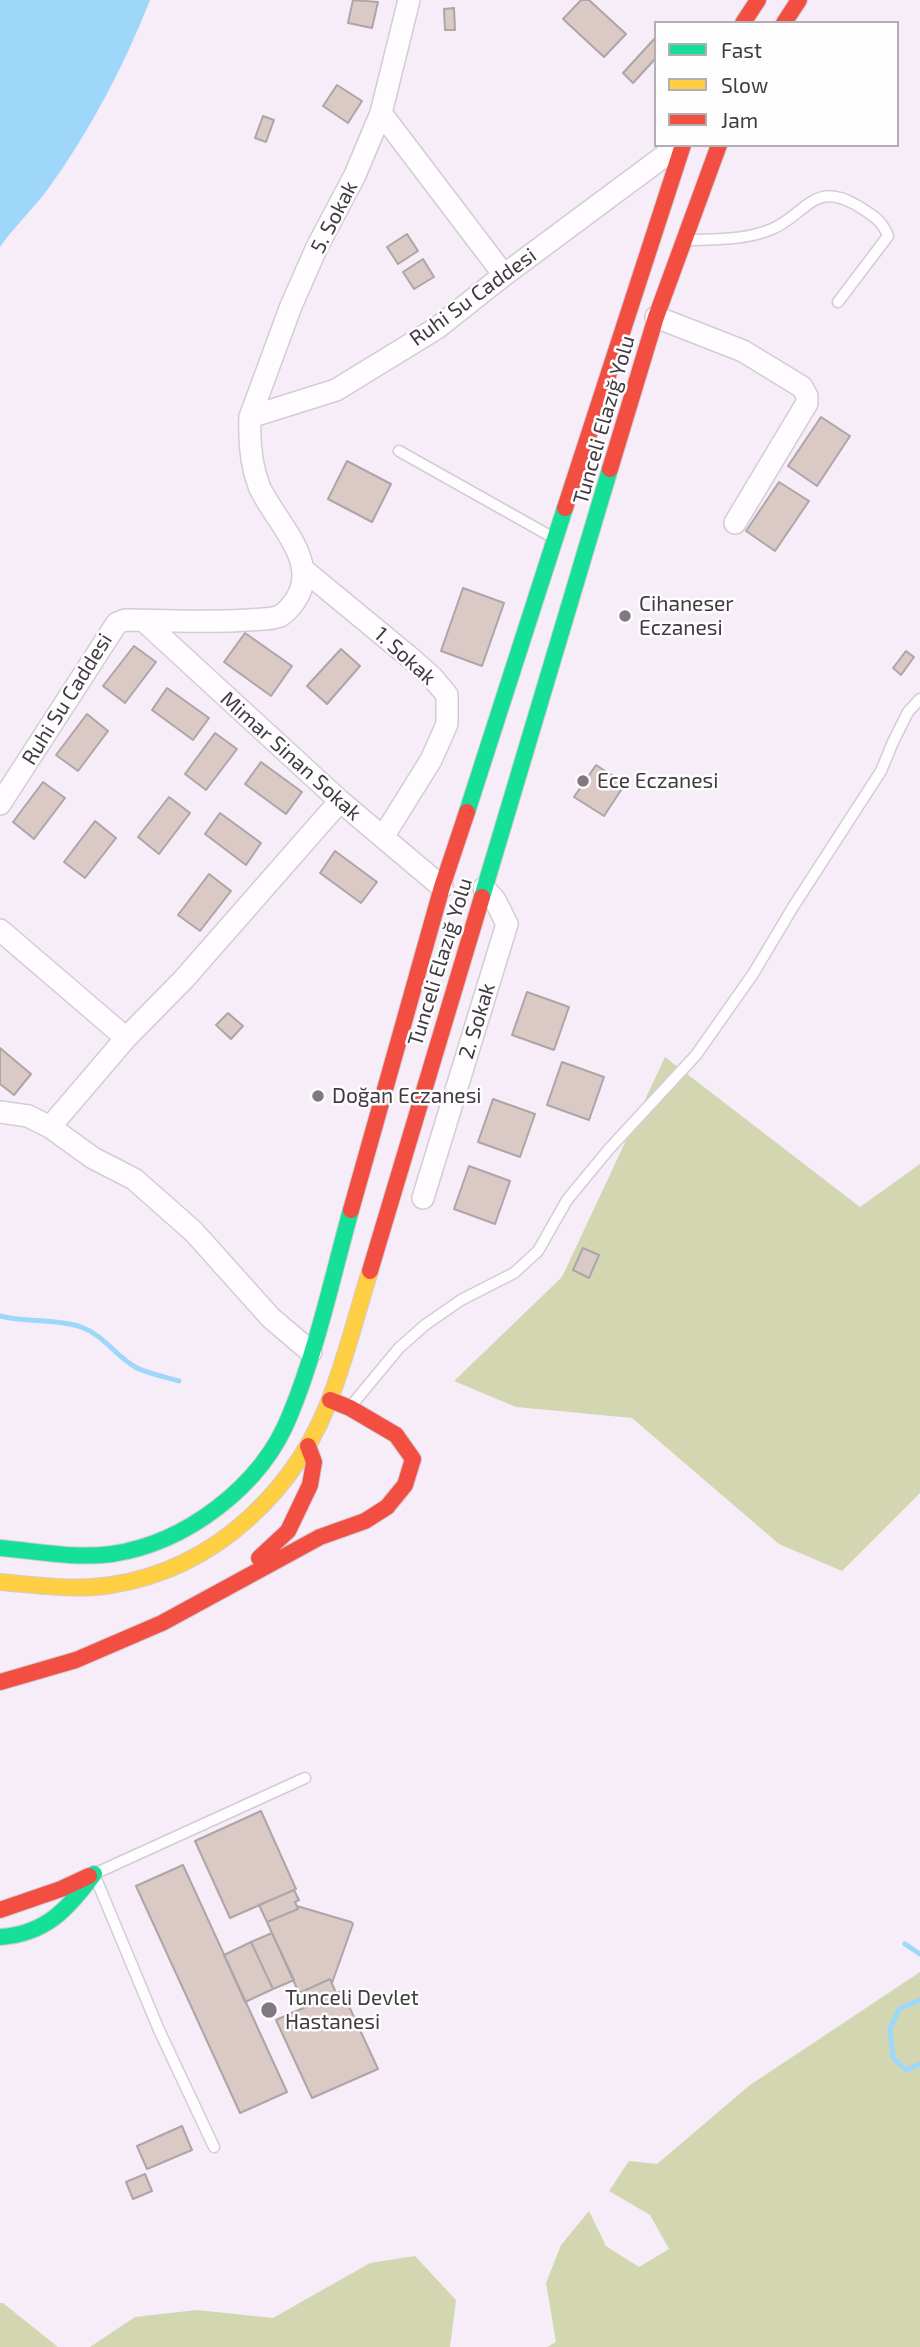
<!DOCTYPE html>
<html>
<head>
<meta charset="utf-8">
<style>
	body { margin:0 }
	#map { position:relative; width:920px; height:2347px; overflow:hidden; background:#f6edf8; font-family:"Exo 2",sans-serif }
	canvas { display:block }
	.legend { position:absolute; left:654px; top:21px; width:245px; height:126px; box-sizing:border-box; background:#fdfdfd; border:2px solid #b2afb2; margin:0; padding:9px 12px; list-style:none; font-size:21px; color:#413a42 }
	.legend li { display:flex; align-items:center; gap:14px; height:35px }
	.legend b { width:35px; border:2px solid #b2afb2 }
</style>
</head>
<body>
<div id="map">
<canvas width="920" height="2347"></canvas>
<ul class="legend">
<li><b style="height:9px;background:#16e098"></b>Fast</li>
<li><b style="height:9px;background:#ffcf43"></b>Slow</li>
<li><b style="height:9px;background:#f24e42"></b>Jam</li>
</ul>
</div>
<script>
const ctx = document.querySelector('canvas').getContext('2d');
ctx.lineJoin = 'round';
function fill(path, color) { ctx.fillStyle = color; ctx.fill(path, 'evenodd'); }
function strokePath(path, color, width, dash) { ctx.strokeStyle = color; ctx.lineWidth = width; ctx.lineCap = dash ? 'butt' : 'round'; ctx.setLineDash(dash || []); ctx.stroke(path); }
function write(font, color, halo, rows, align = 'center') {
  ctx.font = font + ' "Exo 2",sans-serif'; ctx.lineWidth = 5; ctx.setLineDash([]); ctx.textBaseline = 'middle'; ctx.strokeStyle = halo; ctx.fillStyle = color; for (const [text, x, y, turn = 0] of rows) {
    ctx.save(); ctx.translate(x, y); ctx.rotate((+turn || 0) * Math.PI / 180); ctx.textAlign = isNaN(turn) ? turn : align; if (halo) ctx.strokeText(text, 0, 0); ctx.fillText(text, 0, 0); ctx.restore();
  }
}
fill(new Path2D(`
	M665,1057L860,1207L920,1164V1493L842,1571L779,1544L632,1418L516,1407L454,1381L562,1277Z
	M920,1972V2347H547L556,2342L546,2283L561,2245L589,2211L606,2246L639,2267L669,2249L650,2215L609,2191L629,2161L657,2164L750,2085Z
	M415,2256L456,2300L450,2347H90L135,2317L197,2310L273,2318L370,2263Z
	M0,2303H3L58,2347H0Z`), '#d3d7b1');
fill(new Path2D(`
	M0,0H150C124,66 90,131 48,189C33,209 14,227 0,247Z`), '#9fd7fa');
strokePath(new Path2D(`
	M0,1316C26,1323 54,1318 81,1327C104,1335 116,1357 137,1368C150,1374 166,1377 179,1381
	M905,1944L920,1954
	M920,2000L899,2009L890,2029L893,2058L906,2070L920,2064`), '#9fd7fa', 5);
const building = new Path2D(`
	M353,0L378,2L372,28L348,23Z
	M581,0H589L626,34L604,57L563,19Z
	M454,8L455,30H445L444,9Z
	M656,37V58L633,83L623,73Z
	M337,85L362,101L348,123L323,106Z
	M263,116L274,120L266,142L255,138Z
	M407,234L418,251L398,264L387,247Z
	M423,259L434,277L414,289L403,272Z
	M821,417L850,436L817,486L788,466Z
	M347,461L391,484L372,522L328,499Z
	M779,482L809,501L775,551L746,531Z
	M463,588L504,603L482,666L441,651Z
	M245,633L292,666L271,696L224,662Z
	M134,646L156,662L125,703L103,686Z
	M341,649L360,666L327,704L307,686Z
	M906,651L914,657L901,675L893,668Z
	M167,688L209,718L193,740L152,710Z
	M87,714L108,731L78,771L56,755Z
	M215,733L237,749L206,790L185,774Z
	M261,762L302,792L286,814L245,784Z
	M596,765L625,784L604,816L574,797Z
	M43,782L65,798L34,839L13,822Z
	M169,797L190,813L159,854L138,837Z
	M220,813L261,843L246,865L205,834Z
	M95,821L116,838L85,878L64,862Z
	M335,851L377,882L361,903L320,873Z
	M209,874L231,891L200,931L178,915Z
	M527,992L569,1007L554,1050L512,1035Z
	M228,1013L243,1026L231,1039L216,1025Z
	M0,1048L31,1074L14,1095L0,1084Z
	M562,1062L604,1077L589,1120L547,1105Z
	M493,1099L535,1114L520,1157L478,1142Z
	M469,1166L510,1181L495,1224L454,1209Z
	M583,1248L599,1255L589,1278L573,1270Z
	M261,1811L296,1889L230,1918L195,1841Z
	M183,1865L287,2092L240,2113L136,1886Z
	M294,1890L299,1900L295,1902L298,1909L267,1922L259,1905Z
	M297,1906L351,1922L353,1924L332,1983L330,1979L299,1993L267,1922L298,1909Z
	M272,1933L294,1980L273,1989L251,1942Z
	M251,1942L273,1989L245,2002L224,1955Z
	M330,1979L336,1993L306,2007L299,1993Z
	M342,1991L378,2069L312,2098L276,2020Z
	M182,2126L192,2150L147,2169L137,2146Z
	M145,2174L152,2191L133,2199L126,2182Z`);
fill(building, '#dac9c5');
strokePath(building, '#ada5a7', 2);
const lane = new Path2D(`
	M690,240C717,239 746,240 772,229C806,215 813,179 858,206C872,215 882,220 888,236L838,302
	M399,451L552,537
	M351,1406L399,1348L425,1325L461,1300L514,1273L538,1251L567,1200L609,1149L696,1055L753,974L793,907L881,771L893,742L908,712L920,699
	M214,2147L159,2030L94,1874L305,1778`);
const street = new Path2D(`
	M381,113L504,275
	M656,317L743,351L802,387L807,396V403L735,523
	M250,417L336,390L437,328L504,275L679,145
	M304,570L407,655L432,677L447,695V724L431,760L383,837
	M144,621L340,801L442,887
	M0,804L117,623L125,620C166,620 207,623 248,620C258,619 270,620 280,616C286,613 291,606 295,601C322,561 274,521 259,486C251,465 249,439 250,417L291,306L317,247L355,175L381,113L409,0
	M0,930L126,1038
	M0,1112L28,1116L50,1127L93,1158L134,1179L193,1231L271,1318L311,1352
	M50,1127L126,1038L184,979L340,801
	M423,1198L507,924L495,900L484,888`);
const fast = new Path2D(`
	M467,812L565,508
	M482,897L610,469
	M0,1548C36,1551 76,1559 112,1554C186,1543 262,1486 290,1415C317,1350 332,1278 351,1210
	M0,1937C46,1934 68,1909 94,1874`);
const slow = new Path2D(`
	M0,1582C36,1585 75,1591 111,1585C217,1569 300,1487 334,1388C348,1349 358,1310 370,1271`);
const jam = new Path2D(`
	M743,23L758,0
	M784,23L799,0
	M610,469L656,317L719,145
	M565,508L683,145
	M351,1210L442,887L467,812
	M370,1271L482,897
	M259,1558L288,1531L310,1485L314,1462L308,1446
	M0,1682L76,1660L162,1623L320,1537L365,1521L387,1507L405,1485L413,1459L396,1435L350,1408L330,1400
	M0,1910L61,1889L89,1876`);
strokePath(lane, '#d3ccd4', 13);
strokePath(street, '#d3ccd4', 24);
strokePath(fast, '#d3ccd4', 18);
strokePath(slow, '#d3ccd4', 18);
strokePath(jam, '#d3ccd4', 18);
strokePath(lane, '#fefcfe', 10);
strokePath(street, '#fefcfe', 21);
strokePath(fast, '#16e098', 16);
strokePath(slow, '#ffcf43', 16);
strokePath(jam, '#f24e42', 16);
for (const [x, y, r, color] of [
	[625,616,7,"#807982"],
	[583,781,7,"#807982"],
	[318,1096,7,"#807982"],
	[269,2010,9,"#807982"]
]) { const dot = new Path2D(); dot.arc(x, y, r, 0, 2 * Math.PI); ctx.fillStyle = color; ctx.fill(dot); strokePath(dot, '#fdfdfd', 2.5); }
write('21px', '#413a42', '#fdfdfd', [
	["5. Sokak",334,217,-63],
	["Ruhi Su Caddesi",473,297,-36],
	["Tunceli Elazığ Yolu",604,420,-74],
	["1. Sokak",405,656,42],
	["Ruhi Su Caddesi",67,699,-58],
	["Mimar Sinan Sokak",291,756,42],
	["Tunceli Elazığ Yolu",440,962,-73],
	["2. Sokak",477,1021,-73]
]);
write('21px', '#413a42', '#fdfdfd', [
	["Cihaneser",639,604],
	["Eczanesi",639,628],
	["Ece Eczanesi",597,781],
	["Doğan Eczanesi",332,1096],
	["Tunceli Devlet",285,1998],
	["Hastanesi",285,2022]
], 'left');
</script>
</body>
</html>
